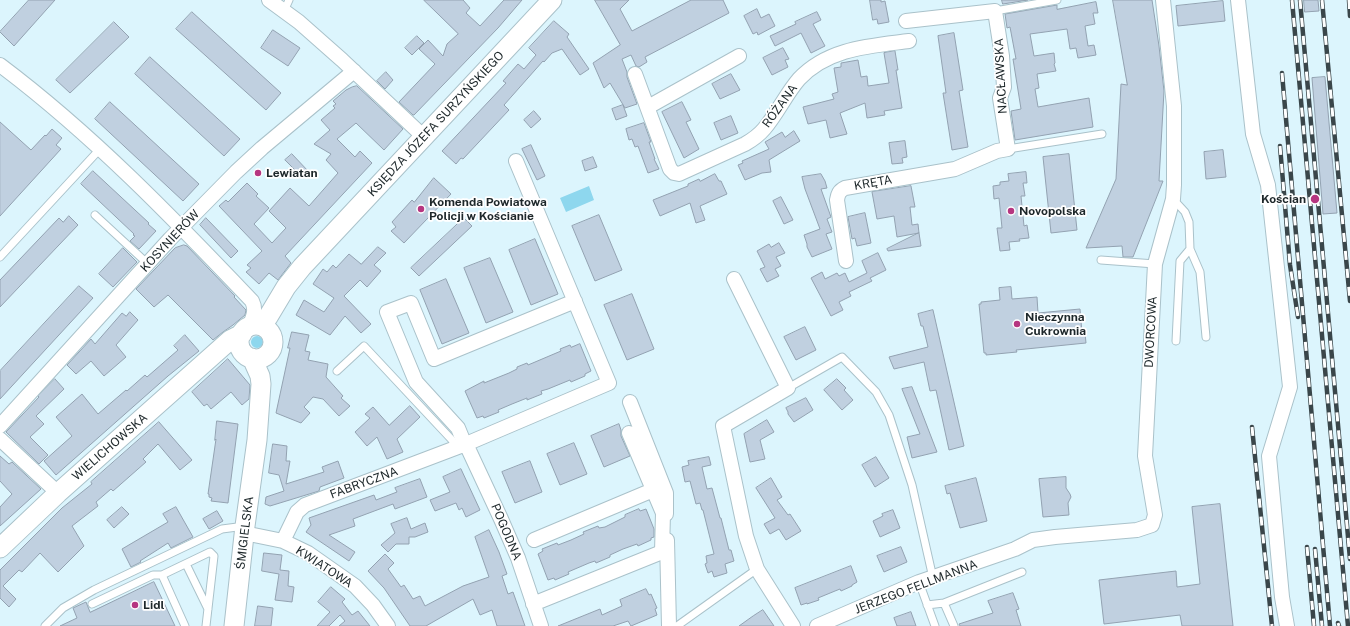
<!DOCTYPE html>
<html>
<head>
<meta charset="utf-8">
<style>
	body { margin:0 }
	canvas { display:block; background:#dcf5fd }
</style>
</head>
<body>
<canvas width="1350" height="626"></canvas>
<script>
const ctx = document.querySelector('canvas').getContext('2d');
ctx.lineJoin = 'round';
function fill(path, color) { ctx.fillStyle = color; ctx.fill(path, 'evenodd'); }
function strokePath(path, color, width, dash) { ctx.strokeStyle = color; ctx.lineWidth = width; ctx.lineCap = dash ? 'butt' : 'round'; ctx.setLineDash(dash || []); ctx.stroke(path); }
function write(font, color, halo, rows, align = 'center') {
  ctx.font = font + ' "Public Sans",sans-serif'; ctx.lineWidth = 3.5; ctx.setLineDash([]); ctx.textBaseline = 'middle'; ctx.strokeStyle = halo; ctx.fillStyle = color; for (const [text, x, y, turn = 0] of rows) {
    ctx.save(); ctx.translate(x, y); ctx.rotate((+turn || 0) * Math.PI / 180); ctx.textAlign = isNaN(turn) ? turn : align; if (halo) ctx.strokeText(text, 0, 0); ctx.fillText(text, 0, 0); ctx.restore();
  }
}
fill(new Path2D(`
	M589,186L594,200L566,212L560,198Z
	M251 342a6 6 0 1 1 12 0a6 6 0 1 1-12 0Z`), '#8ed7ee');
const building = new Path2D(`
	M29,0H55L14,46L0,32Z
	M424,0H463L470,8L466,13L480,26L504,0H522L498,28L414,115H413L399,102L435,64L419,49L428,40L443,56L447,44L458,34Z
	M595,0H629L620,9L632,31L691,0H723L729,13L645,57L647,62L639,67L636,66L631,55L622,59L627,72V77L637,104L625,108L610,83L604,88L593,63L620,45Z
	M870,0H881V2L885,1L889,22L878,24L877,19L873,20Z
	M1002,0H1028L1003,4Z
	M1113,0H1152L1159,46L1164,91L1159,181H1163L1133,257H1123L1122,246L1086,248L1116,179L1121,84L1127,85Z
	M1304,0H1318L1319,11L1305,12Z
	M1223,1L1225,21L1178,26L1176,6Z
	M1096,2L1098,13H1093L1095,24L1085,26L1088,46L1094,45L1096,55L1078,58L1076,48L1070,49L1067,29L1030,34L1034,56L1054,53L1055,63L1054,64L1056,71L1037,74L1039,88L1035,89L1038,107L1089,98L1093,127L1015,140L1011,111L1021,109L1013,59H1016L1010,27L1007,28L1005,14L1057,5V9Z
	M757,9L761,18L769,14L775,26L758,35L757,32L753,34L744,16Z
	M192,12L281,93L266,110L176,29Z
	M817,12L821,20L813,24L825,46L811,53L801,33L775,46L770,36L796,24L795,22Z
	M554,21L569,34L567,37L589,69L580,75L562,49L552,53L544,62L543,61L504,105L509,110L463,159L461,158L456,164L442,151L506,83L503,81L518,64L524,69L536,55L529,48Z
	M114,22L129,37L70,93L56,80Z
	M273,30L300,48L288,66L261,48Z
	M954,33L963,90L959,91L968,147L952,150L943,93H946L938,36Z
	M417,36L424,43L412,55L405,48Z
	M783,48L789,59L785,60L788,67L772,75L763,58Z
	M895,51L898,70H896L902,108L884,111L885,115L867,118L865,103L840,113L847,134L830,138L826,120L808,124L803,107L834,99L832,94L838,92L834,68L841,67V63L858,60L861,77L867,76L868,86L889,83L884,53Z
	M150,57L240,139L224,156L135,74Z
	M386,72L393,80L385,89L377,81Z
	M731,74L740,90L720,99L712,84Z
	M1325,77L1337,213L1323,214L1312,78Z
	M357,86L403,129L384,150L356,123L337,139L355,157L360,151L372,163L285,256L291,263L278,280L269,273L259,284L246,272L251,268L247,265L262,251L219,206L226,200L228,202L247,183L258,194L256,196L269,208L254,224L272,243L286,228L269,211L290,188L309,206L338,173L326,160L331,154L314,144L330,130L321,120L335,108L333,106L336,104L333,101L346,90L352,87Z
	M110,102L199,184L183,201L95,119Z
	M682,102L691,120L686,122L699,149L684,158L662,112Z
	M623,105L627,116L616,120L612,109Z
	M534,111L541,119L531,128L524,120Z
	M731,116L738,133L721,140L714,123Z
	M0,122L31,150L45,135L46,136L52,129L62,138L56,145L61,149L0,216Z
	M644,123L651,142H649L655,159H654L659,169L648,173L638,146L635,147L632,139L629,140L626,129Z
	M794,131L800,141L769,160L771,172L762,173L745,180L738,165L743,163L742,161L769,149L765,142L782,132L785,137Z
	M905,141L907,157L902,158L903,163L892,164L889,143Z
	M531,145L545,176L537,180L522,149Z
	M1223,150L1226,177L1206,179L1204,152Z
	M292,154L309,172L303,178L285,160Z
	M1069,154L1077,230L1051,233L1043,157Z
	M593,157L597,167L585,171L582,161Z
	M93,171L149,223L148,224L156,231L139,249L130,241L135,236L133,235L134,234L81,184Z
	M1026,172L1027,183H1023L1025,196H1021L1024,226L1027,225L1029,238L1019,239L1020,241L1009,242L1010,250L1000,251L997,228H1002L999,198L994,199L993,186L1000,185V182L1009,181L1008,174Z
	M715,174L719,181H721L727,194L700,206L705,220L696,223L690,203L660,216L653,200L688,186V184L699,179L700,181Z
	M821,174L825,181L827,188L821,189L831,217L827,219L832,232L826,234L832,249L812,257L807,247V244L804,235L820,229L805,189L802,177Z
	M434,178L451,194L404,243L391,231L396,227L392,222L412,200L414,202Z
	M911,186L915,207H910L912,225L918,224L919,233L897,237L894,216L877,219L872,192Z
	M781,197L793,220L784,224L773,201Z
	M865,213L871,243L857,246L855,238L852,239L848,217Z
	M599,215L622,270L595,281L572,226Z
	M69,216L78,225L0,307V280L59,218L63,222Z
	M206,218L238,251L231,258L200,225Z
	M464,218L472,226L419,276L411,268Z
	M919,233L921,246L888,251L887,249Z
	M535,239L558,294L531,305L509,250Z
	M779,243L785,253L776,257L781,266L775,269L779,276L767,282L760,269L765,267L757,251L769,244L771,247Z
	M184,245L187,246L235,296L234,297L246,310L245,315L233,325L223,332L213,340L168,295L154,307L136,289L175,248Z
	M378,247L386,253L374,265L381,271L367,287L360,280L344,296L371,324L361,333L345,316L330,335L296,315L304,300L324,312L334,298L313,284L323,269L327,272L333,265L336,268L349,254L361,264Z
	M123,248L137,262L113,287L99,274Z
	M878,253L886,270L870,278L872,281L849,292L851,296L839,302L843,310L831,316L811,278L822,272L825,279L837,273L839,276L845,273L849,282L867,273L862,261Z
	M490,258L513,312L486,323L464,268Z
	M446,279L469,333L442,344L420,290Z
	M79,286L93,298L0,399V371Z
	M1011,287L1012,299L1037,297L1038,313L1080,309L1082,333H1085L1086,343L1016,350L1017,352L986,355V353H984L979,304H981V302L1000,300L999,288Z
	M632,294L654,349L627,360L604,305Z
	M933,310L964,446L949,450L936,390L930,391L924,362L894,369L889,357L928,347L923,326H921L918,314Z
	M130,312L138,320L116,345L126,357L104,376L91,361L76,374L67,365L91,339L95,344L122,313L126,316Z
	M805,327L816,350L796,360L784,337Z
	M292,332L309,335L305,351L310,352L308,360L328,364L326,377L343,396L341,398L350,406L339,416L323,399L313,397L304,407L310,413L301,423L276,413L290,348H288Z
	M185,335L199,351L168,376L56,475L44,461L72,436L56,417L82,394L98,414L126,390L127,391L145,375L147,377L178,350L174,346Z
	M580,344L591,371L585,374V376L571,382L570,380L548,389L541,391L542,394L527,400V398L512,404L498,410L499,412L484,418L483,416L477,418L465,391L484,381V383L509,373L517,369V367L527,363L528,365L561,351L560,349L570,345L571,347Z
	M228,359L250,385L249,399L242,405L231,392L211,409L207,404L204,406L192,392Z
	M55,379L64,389L36,416L44,424L30,437L48,455L39,464L6,432L39,397L38,396Z
	M837,379L846,388L844,390L853,400L842,410L824,390Z
	M912,387L937,452L912,458L907,437L920,434L902,389Z
	M806,398L813,410L794,422L788,414V412L786,408Z
	M410,406L420,417L397,439L403,452L387,459L377,437L367,446L355,432L370,418L365,414L373,407L389,425Z
	M767,420L774,432L760,440L765,459L750,462L744,434Z
	M217,421L238,424L228,503L211,501L212,498L209,497V494H208L216,439L215,440Z
	M159,422L192,460L180,470L158,444L143,459L146,462L113,491L111,489L96,502L98,506L72,526L84,546L58,572L40,553L22,572L19,570L3,586L16,599L9,607L0,598V570L62,508L92,484L91,482Z
	M619,424L621,430V436L630,456L604,467L591,436Z
	M574,443L587,474L560,485L547,454Z
	M273,444L287,446L286,461H290L286,484L324,472L322,467L338,461L344,478L320,487L319,491L270,506L265,504L266,497L284,491L279,475L269,473Z
	M0,456L9,464L12,462L41,489L0,526V507L12,494L0,481Z
	M709,457L711,465L702,467L707,489L712,488L720,518H721L729,550H731L734,561L725,564L727,573L714,577L712,571L708,573L705,564L707,563L706,556L714,554L703,510H702L700,503L696,504L690,481L685,482L682,467L689,465L688,461Z
	M876,457L889,478L875,487L862,465Z
	M530,461L542,492L515,503L502,472Z
	M461,469L480,510L466,517L462,508L459,510L456,503L435,511L430,500L450,492L443,477Z
	M1066,477V488L1070,494L1071,497L1068,503L1069,515L1043,517L1039,479Z
	M771,478L782,497L777,500L788,515L790,514L801,531L786,540L779,529L770,534L764,524L775,518L756,488Z
	M976,478L987,521L960,528L950,493L947,494L945,486Z
	M420,479L427,497L395,509L393,504L353,519L355,526L329,535L355,552L349,561L306,532L311,525L309,518L374,495L376,500L397,492L395,488Z
	M1220,504L1233,626H1182L1180,615L1104,624L1099,580L1176,571L1177,587L1200,584L1192,507Z
	M122,507L129,514L114,528L107,520Z
	M176,507L193,537L171,548L168,543L140,561L141,562L131,567L122,549L168,522L163,514Z
	M639,509L640,511L646,509L654,529V537L651,538V540L638,546L637,544L623,549L610,555V557L596,563L595,561L589,563L568,572L569,574L555,580L554,578L548,580L538,554L543,551L542,549L557,543L558,545L571,540L584,534L583,532L598,526L599,528L605,527L625,517V515Z
	M893,510L900,528L880,537L873,521L883,516L882,514Z
	M217,511L223,521L209,529L203,519Z
	M407,518L411,529L425,523L428,532L415,537H409V544H396L388,552L381,545L395,533L391,524Z
	M489,530L499,552L507,574L502,576L508,594L513,592L525,626H497L492,610L480,615L473,599L426,626H410L384,588L368,571L385,554L394,563L388,569L401,587L404,585L413,599L420,596L425,606L463,586L489,577L475,537Z
	M901,547L907,562L884,572L877,556Z
	M264,553L282,555L280,570L289,571L288,586L294,587L292,602L275,600L279,574L262,571Z
	M851,566L857,582L852,585V586L841,591L840,589L835,591L818,598L819,600L807,604V603L801,605L795,588Z
	M154,582L175,626H60L77,618L73,608L86,602L90,612Z
	M331,587L345,599L342,602L352,615L358,611L370,626H339L345,621L340,615L329,626H317L330,612L318,602Z
	M646,589L649,595L651,594L657,608L655,609L657,615L631,626L628,621L613,626H558L600,609L602,615L622,606L620,600Z
	M1013,593L1019,609L1016,610L1021,626H960L959,624L993,613L988,601Z
	M258,606L273,608L271,626H255Z
	M763,610L774,626H739L753,616Z
	M911,612L916,626H897L894,618Z`);
fill(building, '#c0d0e0');
strokePath(building, '#93a2b1', 1);
const lane = new Path2D(`
	M284,11L289,0
	M995,11L1057,0
	M1008,149L1102,134
	M1173,199L1185,212L1189,222L1190,249L1200,272L1206,337
	M95,215L148,264
	M0,257L100,149
	M1101,260L1155,264
	M1176,341L1180,261L1190,249
	M337,371L364,346L452,440L456,449
	M788,388L842,357L876,392L889,415L912,485L933,578
	M186,564L208,609
	M919,582L935,626
	M944,603L954,626
	M92,604L153,575H162
	M927,605L944,603L1022,572
	M45,626L63,608L94,590L222,529L245,526
	M185,626L162,575L210,552L214,556L206,626
	M677,626L757,569`);
const street = new Path2D(`
	M269,0L299,22L342,60L424,137
	M1238,0L1253,134L1268,185L1290,387L1269,456L1282,597L1287,626
	M0,65C92,134 173,218 252,301C257,311 252,319 249,327
	M635,74L670,169L674,173L679,174L745,144C752,140 759,135 764,129C777,114 786,94 799,79C828,48 870,46 909,41
	M648,107L739,56
	M846,261L837,200C838,194 839,191 845,188L955,169L997,151L1008,149L1000,98L1004,87L1002,56L995,11L906,21
	M734,279L788,388L723,426L746,536L757,569L793,626
	M630,402L666,493V514
	M0,426L170,239L236,172L262,148L354,71
	M0,439L58,493
	M466,444L609,383L516,161
	M465,445L458,428L416,382L387,312L411,303L434,359L575,301
	M244,533L283,541L308,553L355,586L373,605L388,626
	M534,540L653,490
	M667,540L669,626
	M283,541L297,512L305,505L466,444L501,519L518,558L541,626
	M533,604L662,552L663,513L629,433
	M817,626L919,582L1015,549L1033,540L1055,537L1137,530L1152,525L1155,515L1145,456L1155,264L1173,199L1174,185V106L1163,0`);
const secondary = new Path2D(`
	M258,325L268,317L286,287L302,267L552,0
	M239 342a17 17 0 1 1 34 0a17 17 0 1 1-34 0Z
	M0,548L58,493L230,340L242,334
	M234,626L245,526L257,440L261,384L260,376L252,358`);
strokePath(lane, '#aac2ca', 9);
strokePath(street, '#aac2ca', 16);
strokePath(secondary, '#aac2ca', 21);
strokePath(lane, '#fff', 7);
strokePath(street, '#fff', 14);
strokePath(secondary, '#fff', 19);
const rail = new Path2D(`
	M1292,0L1348,626
	M1300,0L1350,559
	M1322,0L1350,301
	M1349,0L1350,16
	M1282,73L1330,626
	M1280,146L1290,265L1298,317
	M1252,427L1272,626
	M1307,547L1314,626
	M1315,549L1322,626
	M1338,623L1339,626`);
strokePath(rail, '#3a464a', 4.5);
strokePath(rail, '#fff', 3, [9]);
for (const [x, y, r, color] of [
	[258,173,4,"#b63580"],
	[1315,199,5,"#b63580"],
	[421,209,4,"#b63580"],
	[1011,211,4,"#b63580"],
	[1017,324,4,"#b63580"],
	[135,605,4,"#b63580"]
]) { const dot = new Path2D(); dot.arc(x, y, r, 0, 2 * Math.PI); ctx.fillStyle = color; ctx.fill(dot); strokePath(dot, '#fff', 1.5); }
write('12px', '#1d272a', '#fff', [
	["NACŁAWSKA",1001,76,-93],
	["RÓŻANA",780,106,-54],
	["KSIĘDZA JÓZEFA SURZYŃSKIEGO",436,124,-47],
	["KRĘTA",873,183,-10],
	["KOSYNIERÓW",170,241,-47],
	["DWORCOWA",1151,332,-87],
	["WIELICHOWSKA",110,447,-41],
	["FABRYCZNA",364,483,-20],
	["POGODNA",506,532,67],
	["ŚMIGIELSKA",245,533,-83],
	["KWIATOWA",324,567,33],
	["JERZEGO FELLMANNA",916,587,-21]
]);
write('bold 12px', '#1d272a', '#fff', [
	["Lewiatan",266,173],
	["Kościan",1306,199,"right"],
	["Komenda Powiatowa",429,202],
	["Policji w Kościanie",429,216],
	["Novopolska",1019,211],
	["Nieczynna",1025,317],
	["Cukrownia",1025,331],
	["Lidl",143,605]
], 'left');
</script>
</body>
</html>
